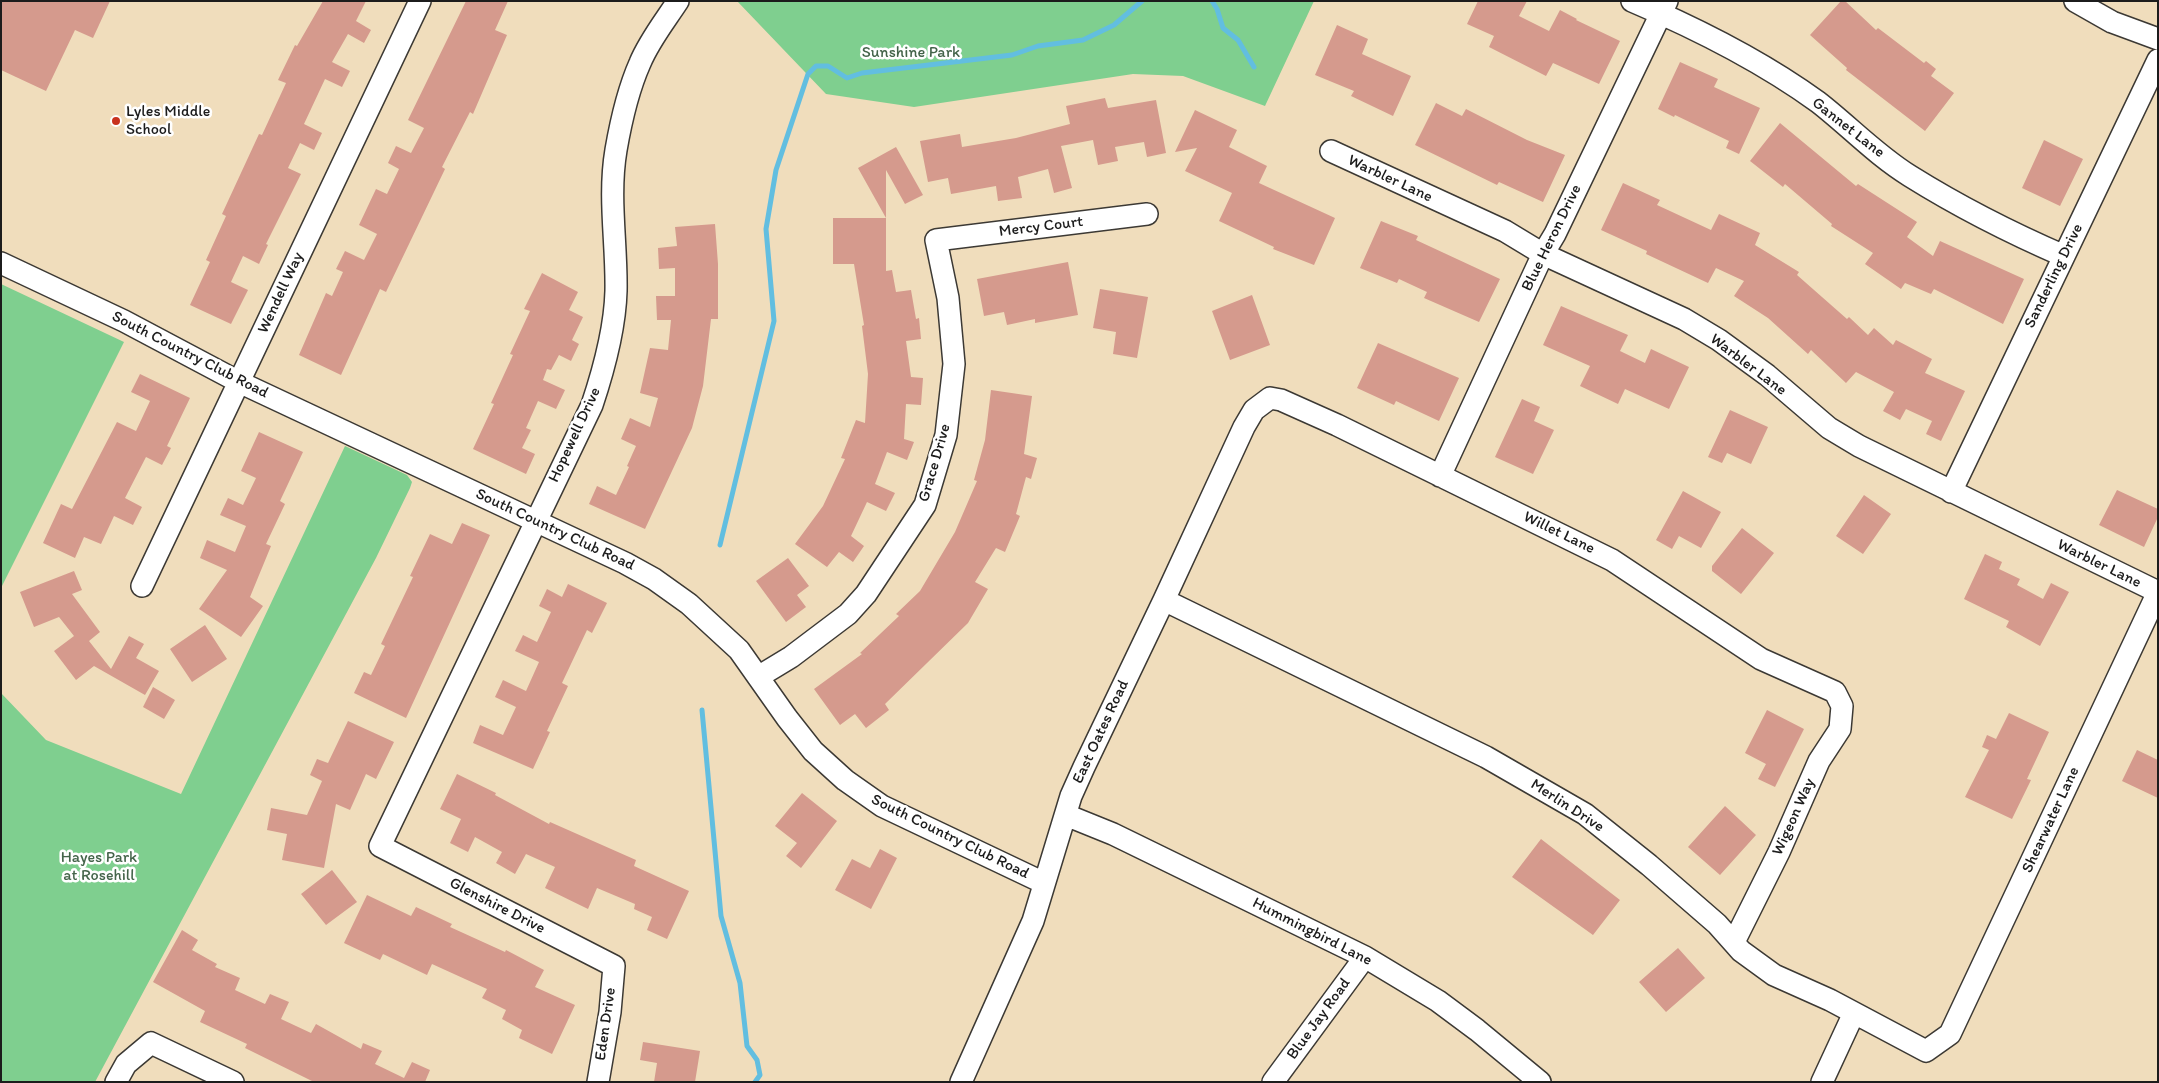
<!DOCTYPE html>
<html>
<head>
<meta charset="utf-8">
<style>
	body { margin:0 }
	#map { position:relative; width:2159px; height:1083px; overflow:hidden; background:#f0ddbc; font-family:Itim,sans-serif }
	canvas { display:block }
	.frame { position:absolute; inset:0; border:2px solid #1c1c1c; pointer-events:none }
</style>
</head>
<body>
<div id="map">
<canvas width="2159" height="1083"></canvas>
<div class="frame"></div>
</div>
<script>
const ctx = document.querySelector('canvas').getContext('2d');
ctx.lineJoin = 'round';
function fill(path, color) { ctx.fillStyle = color; ctx.fill(path, 'evenodd'); }
function strokePath(path, color, width, dash) { ctx.strokeStyle = color; ctx.lineWidth = width; ctx.lineCap = dash ? 'butt' : 'round'; ctx.setLineDash(dash || []); ctx.stroke(path); }
function write(font, color, halo, rows, align = 'center') {
  ctx.font = font + ' Itim,sans-serif'; ctx.lineWidth = 5; ctx.setLineDash([]); ctx.textBaseline = 'middle'; ctx.strokeStyle = halo; ctx.fillStyle = color; for (const [text, x, y, turn = 0] of rows) {
    ctx.save(); ctx.translate(x, y); ctx.rotate((+turn || 0) * Math.PI / 180); ctx.textAlign = isNaN(turn) ? turn : align; if (halo) ctx.strokeText(text, 0, 0); ctx.fillText(text, 0, 0); ctx.restore();
  }
}
fill(new Path2D(`
	M737,1H1314L1265,106L1183,76L1133,74L914,107L826,94Z
	M1,284L124,342L1,588Z
	M345,446L407,475L412,482L410,488L376,558L95,1082H1V693L46,740L181,794Z`), '#7fcf8f');
strokePath(new Path2D(`
	M1212,1L1217,9L1223,28L1238,40L1254,67
	M720,545L774,321L766,229L776,170L808,74L816,66H828L847,78L862,73L1012,55L1038,46L1083,40L1114,25L1142,1
	M702,710L721,916L740,983L747,1046L757,1060L760,1075L755,1082`), '#62bee0', 5);
fill(new Path2D(`
	M1,1H110L93,38L75,30L46,91L1,70Z
	M323,1H366L356,21L371,30L364,43L348,34L332,62L350,71L342,87L325,79L304,124L322,133L314,150L300,143L288,168L301,174L266,244L268,245L259,264L243,256L231,282L248,290L231,324L190,305L210,262L206,260L226,216L222,214L259,134L262,135L286,83L278,80L295,45L297,46Z
	M466,1H508L495,30L507,35L473,114L470,112L442,167L445,169L386,292L380,289L341,375L299,355L326,293L332,296L343,272L336,269L345,251L364,260L377,234L359,225L376,189L387,194L399,169L388,163L396,146L411,153L424,128L408,120Z
	M1478,1H1527L1519,16L1549,31L1560,10L1577,19L1576,20L1620,41L1599,84L1553,63L1546,76L1489,47L1494,36L1467,24Z
	M1841,1H1845L1876,30L1878,28L1924,63L1926,61L1936,69L1931,76L1954,93L1925,131L1846,70L1847,68L1810,35Z
	M1337,25L1368,39L1362,54L1411,76L1393,116L1351,96L1354,91L1315,75Z
	M1680,62L1718,79L1714,87L1760,108L1739,154L1726,148L1729,141L1675,115L1674,117L1658,109Z
	M1105,98L1108,108L1156,100L1166,153L1147,157L1144,142L1115,147L1118,161L1098,165L1093,140L1061,146L1072,188L1054,193L1048,169L1018,177L1022,198L998,201L996,186L951,194L948,178L928,182L920,141L960,134L962,147L1016,138L1070,124L1066,106Z
	M1436,103L1462,116L1466,109L1527,140L1565,155L1543,202L1499,182L1497,185L1415,145Z
	M1195,110L1237,130L1229,147L1267,166L1259,183L1335,218L1314,265L1273,249L1274,247L1219,221L1232,193L1185,171L1197,148L1175,152Z
	M1780,123L1856,186L1858,184L1917,222L1907,237L1933,256L1940,241L2024,279L2003,324L1934,289L1931,294L1905,283L1901,289L1865,264L1873,253L1831,226L1832,224L1785,184L1783,187L1750,161Z
	M2044,140L2083,159L2060,206L2022,188Z
	M896,147L923,195L905,204L886,170V271L892,270L896,292L911,290L916,319L919,318L921,339L906,341L911,377L923,378L921,405L906,404L904,439L914,442L907,460L887,452L875,484L895,493L886,511L867,502L851,536L864,546L853,562L839,552L827,567L795,544L823,506L845,459L841,458L856,420L865,423L868,374L862,326L864,325L854,264H833V218H886L858,168Z
	M1623,183L1660,200L1657,205L1711,230L1719,214L1760,233L1755,245L1799,272L1797,275L1847,319L1849,317L1868,335L1874,328L1893,345L1896,340L1932,359L1925,373L1965,391L1941,441L1926,434L1932,421L1906,409L1900,420L1883,411L1894,392L1856,372L1846,383L1811,350L1808,354L1768,318L1734,296L1744,281L1716,268L1708,283L1646,254L1647,251L1601,230Z
	M1381,221L1418,236L1416,240L1500,279L1479,322L1424,298L1427,292L1399,279L1397,283L1360,268Z
	M715,224L718,264V319H711L703,386L692,428L645,529L589,504L597,486L616,495L629,467L627,466L636,446L621,439L630,418L650,427L658,398L640,393L650,348L668,350L671,320H657L656,296H675V268L659,269L658,248L677,246L675,227Z
	M1068,262L1078,315L1035,323V319L1007,325L1004,312L984,316L977,279Z
	M542,273L578,292L569,310L583,317L572,340L579,344L571,361L559,355L551,370L547,369L543,380L565,390L556,409L538,401L526,428L531,430L522,448L535,454L526,474L473,449L494,404L491,403L513,355L510,354L530,311L524,309Z
	M1100,289L1148,297L1137,358L1113,354L1116,332L1093,328Z
	M1252,295L1270,345L1230,360L1212,311Z
	M1561,306L1628,335L1620,351L1645,363L1651,349L1689,367L1669,409L1625,389L1618,404L1580,386L1590,366L1543,345Z
	M1378,343L1459,378L1439,421L1396,401L1394,405L1357,388Z
	M140,374L190,398L167,446L171,448L162,465L146,457L125,498L142,507L133,525L114,516L101,544L84,537L75,558L43,543L61,504L72,509L117,422L136,431L150,401L131,392Z
	M991,390L1032,396L1024,454L1037,458L1031,479L1026,477L1016,514L1020,516L1005,552L996,548L975,582L988,589L968,623L885,704L889,710L866,728L855,714L840,725L814,689L862,654L860,653L899,616L896,614L920,591L955,532L977,481L974,480L985,440Z
	M1522,399L1540,407L1534,421L1554,430L1533,474L1495,457Z
	M1730,410L1768,427L1751,464L1727,453L1722,463L1708,457Z
	M259,432L303,452L280,501L285,504L266,544L271,546L250,597L263,606L241,637L199,609L227,570L200,558L207,540L235,552L246,526L220,515L228,498L243,505L256,478L241,471Z
	M2117,490L2158,509V517L2144,547L2099,525Z
	M1683,491L1721,512L1701,548L1679,536L1672,549L1656,540Z
	M1864,495L1891,514L1863,554L1836,536Z
	M462,523L490,535L406,718L354,693L364,672L371,675L385,646L381,644L413,577L410,576L430,534L452,544Z
	M1742,528L1774,553L1741,594L1712,571V566Z
	M1985,554L2002,562L1999,569L2020,579L2017,585L2043,599L2051,583L2069,592L2040,646L2006,627L2009,621L1964,599Z
	M788,558L809,586L797,595L806,607L786,622L756,581Z
	M74,571L82,590L72,594L100,632L89,641L111,669L129,636L144,644L136,658L159,671L145,695L94,666L76,680L54,651L74,636L59,617L34,627L20,592Z
	M568,584L607,603L592,633L587,630L562,683L568,686L547,731L550,732L533,769L473,743L480,725L503,735L516,707L495,697L503,680L526,691L539,662L515,651L523,635L537,642L551,612L539,606L547,589L562,597Z
	M205,625L227,659L192,682L170,649Z
	M153,687L175,700L164,719L143,707Z
	M1767,710L1804,729L1775,787L1758,779L1766,764L1745,753Z
	M2009,713L2049,732L2027,779L2031,780L2012,819L1965,797L1989,750L1982,747L1987,735L1996,739Z
	M348,721L394,742L376,779L366,774L350,810L336,804L324,868L282,860L287,834L267,830L271,808L307,815L322,781L310,775L317,759L328,763Z
	M2137,750L2158,760V798L2122,781Z
	M457,774L496,793L495,795L549,824L550,822L636,860L634,866L689,891L667,939L647,930L652,917L634,909L635,904L597,888L588,909L545,888L555,867L526,854L515,874L496,863L502,852L475,837L468,852L450,843L461,819L440,809Z
	M802,793L837,821L801,868L786,856L797,843L775,826Z
	M1725,806L1756,835L1720,875L1688,847Z
	M1541,839L1620,900L1593,935L1512,877Z
	M880,849L897,858L871,909L835,890L852,859L870,868Z
	M332,870L357,902L326,925L301,894Z
	M367,895L411,916L416,907L452,924L450,927L505,952L506,950L544,970L535,987L575,1005L552,1054L519,1038L522,1030L502,1019L506,1010L482,998L487,989L432,964L427,975L383,954L380,960L344,943Z
	M182,930L198,940L192,950L217,964L215,967L240,978L235,990L265,1004L270,994L289,1002L281,1019L311,1033L316,1024L361,1049L363,1043L382,1051L375,1064L404,1078L412,1062L430,1070L425,1082H314L245,1048L247,1044L200,1022L205,1011L153,982Z
	M1678,948L1705,978L1666,1012L1639,982Z
	M643,1042L700,1051L695,1082H654L657,1063L640,1060Z`), '#d59a8d');
const minor = new Path2D(`
	M1632,1C1698,29 1760,60 1818,102C1849,126 1876,155 1910,176C1958,206 2011,233 2064,256
	M2075,1L2112,22L2158,39
	M1331,151L1505,231L1543,254L1684,319L1719,340L1767,375L1829,428L1859,446L2158,592
	M1,263L124,321L239,382L625,563L654,579L689,604L739,650L787,718L813,751L845,780L882,806L1044,883
	M1440,476L1543,254L1555,234L1667,1
	M1951,492L2158,60
	M142,586L420,1
	M1164,600L1486,757L1585,814L1649,865L1717,924L1741,951L1774,975L1830,1000L1926,1051L1950,1034L2158,592
	M758,677L791,657L848,614L866,594L925,505L946,435L954,364L948,298L936,240L1147,214
	M1066,815L1113,834L1365,957L1438,1001L1477,1030L1540,1082
	M116,1082L126,1064L151,1043L233,1082
	M598,1082L610,1012L614,966L380,846L592,405C604,369 615,330 616,291C617,244 608,197 616,150C621,121 628,90 640,63C649,41 665,21 678,1
	M961,1082L1033,921L1071,796L1084,767L1164,600L1244,427L1254,410L1270,398L1281,400L1337,425L1612,560L1761,659L1835,692L1842,706L1840,729L1819,761L1779,852L1734,942
	M1273,1082L1365,957
	M1822,1082L1854,1013`);
strokePath(minor, '#3c3934', 24);
strokePath(minor, '#fff', 21);
for (const [x, y, r, color] of [
	[116,121,5,"#c8321e"]
]) { const dot = new Path2D(); dot.arc(x, y, r, 0, 2 * Math.PI); ctx.fillStyle = color; ctx.fill(dot); strokePath(dot, '#fff', 2); }
write('16px', '#44644a', '#fff', [
	["Sunshine Park",911,53],
	["Hayes Park",99,858],
	["at Rosehill",99,876]
]);
write('16px', '#1c1c1c', '#fff', [
	["Lyles Middle",126,112],
	["School",126,130]
], 'left');
write('16px', '#1c1c1c', '#fff', [
	["Gannet Lane",1848,128,38],
	["Warbler Lane",1390,179,25],
	["Mercy Court",1041,227,-7],
	["Blue Heron Drive",1552,238,-64],
	["Sanderling Drive",2054,276,-64],
	["Wendell Way",281,293,-65],
	["South Country Club Road",190,355,27],
	["Warbler Lane",1748,365,37],
	["Hopewell Drive",575,435,-65],
	["Grace Drive",935,463,-74],
	["South Country Club Road",555,530,25],
	["Willet Lane",1559,533,26],
	["Warbler Lane",2099,564,26],
	["East Oates Road",1101,732,-65],
	["Merlin Drive",1567,806,33],
	["Wigeon Way",1794,817,-66],
	["Shearwater Lane",2051,820,-65],
	["South Country Club Road",950,837,26],
	["Glenshire Drive",497,906,27],
	["Hummingbird Lane",1312,932,27],
	["Blue Jay Road",1319,1019,-54],
	["Eden Drive",606,1024,-82]
]);
</script>
</body>
</html>
